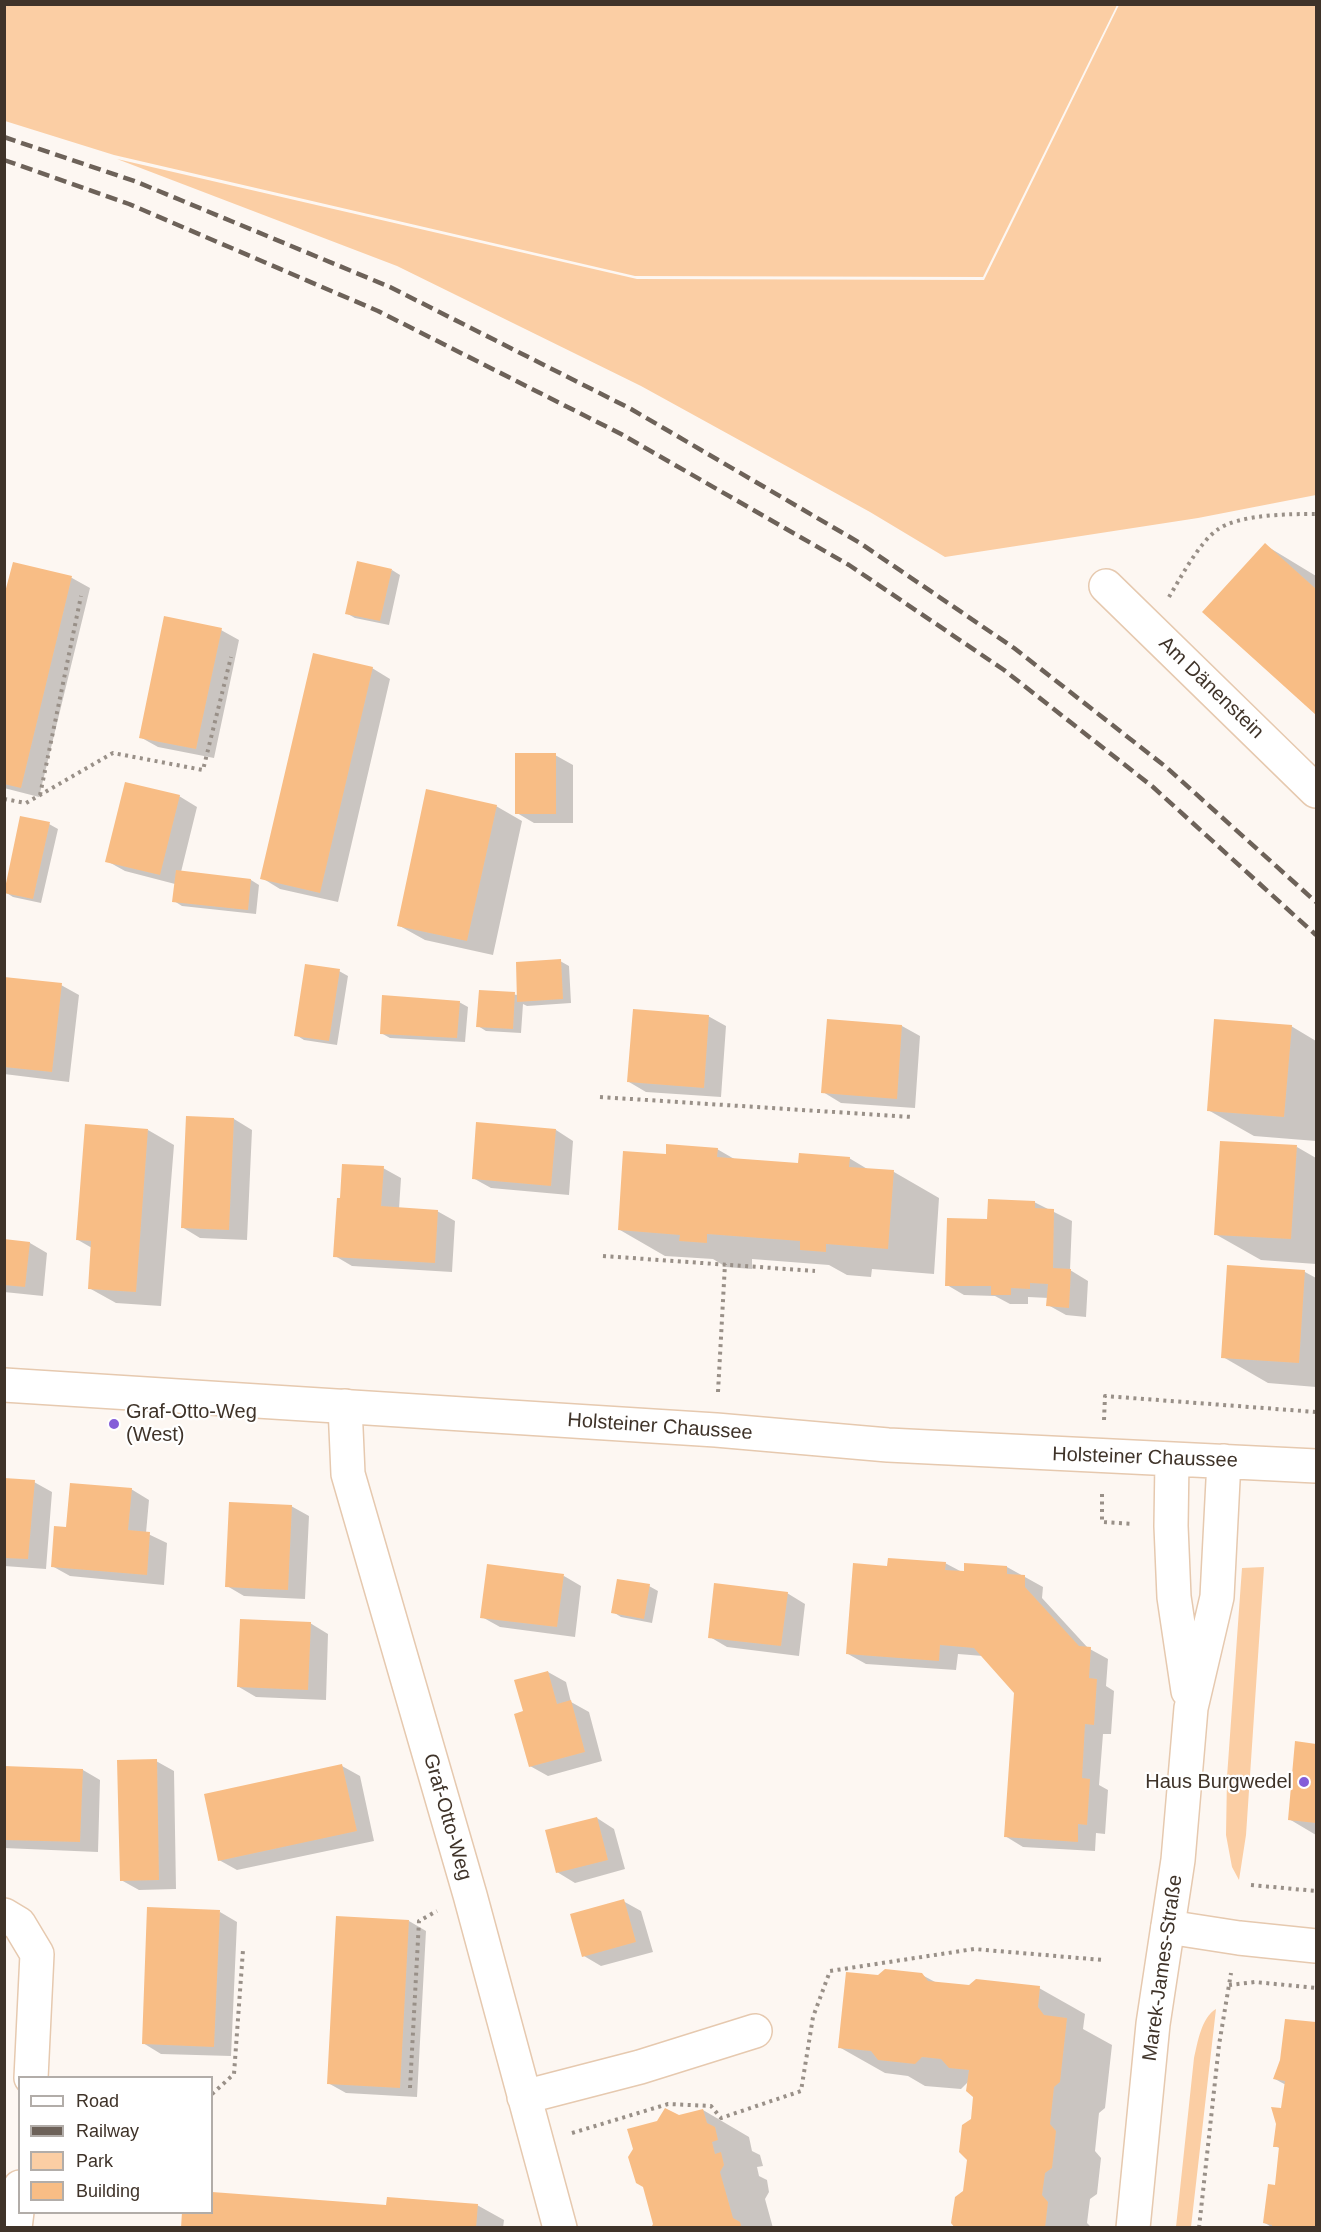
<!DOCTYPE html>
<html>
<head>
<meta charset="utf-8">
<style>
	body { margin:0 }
	#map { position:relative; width:1321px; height:2232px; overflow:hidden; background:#fdf7f2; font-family:Arial,sans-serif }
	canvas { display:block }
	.frame { position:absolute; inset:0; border:6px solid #3f3329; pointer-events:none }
	.legend { position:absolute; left:18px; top:2076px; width:195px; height:138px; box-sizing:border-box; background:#fff; border:2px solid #b2ada9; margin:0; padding:8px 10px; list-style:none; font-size:18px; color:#3f3329 }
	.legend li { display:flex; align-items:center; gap:12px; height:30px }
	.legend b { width:30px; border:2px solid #b2ada9 }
</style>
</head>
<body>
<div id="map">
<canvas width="1321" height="2232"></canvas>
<div class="frame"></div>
<ul class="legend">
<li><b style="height:8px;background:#fff"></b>Road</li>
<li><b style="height:8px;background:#6d6259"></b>Railway</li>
<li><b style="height:16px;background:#fbcea4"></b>Park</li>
<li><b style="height:16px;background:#f8bd85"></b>Building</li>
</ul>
</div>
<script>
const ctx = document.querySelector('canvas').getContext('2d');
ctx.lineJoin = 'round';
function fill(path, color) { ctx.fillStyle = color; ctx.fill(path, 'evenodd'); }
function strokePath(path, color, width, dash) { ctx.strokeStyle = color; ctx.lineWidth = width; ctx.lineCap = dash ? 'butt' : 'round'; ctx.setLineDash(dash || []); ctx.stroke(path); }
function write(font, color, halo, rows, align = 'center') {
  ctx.font = font + ' Arial,sans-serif'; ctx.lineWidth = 4.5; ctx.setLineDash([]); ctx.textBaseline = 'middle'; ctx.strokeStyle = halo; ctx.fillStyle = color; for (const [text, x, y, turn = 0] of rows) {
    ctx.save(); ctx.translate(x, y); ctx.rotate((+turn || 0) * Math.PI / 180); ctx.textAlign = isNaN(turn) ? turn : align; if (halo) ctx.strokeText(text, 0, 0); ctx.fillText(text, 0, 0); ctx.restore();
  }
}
fill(new Path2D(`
	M4,5L5,4L1117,5L983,277L635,276L114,155L5,121Z
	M1119,5H1316V495L1198,518L945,557L870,512L641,386L397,266L117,159L637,279L984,280Z
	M1264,1567L1246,1835L1239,1880L1232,1867L1226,1835L1227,1777L1242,1568Z
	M1216,2009L1191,2227H1176L1194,2058C1198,2042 1201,2018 1216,2009Z`), '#fbcea4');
fill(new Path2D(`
	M1265,545L1316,576V713L1204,612Z
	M14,563L72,578L90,588L39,797L4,788V603Z
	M392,570L400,575L389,625L355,618L346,613Z
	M221,630L239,640L214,758L158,747L140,737Z
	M372,668L390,679L338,902L280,889L262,878Z
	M555,755L573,765V823H534L517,813Z
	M179,796L197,807L181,872L251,880L259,885L256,914L182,906L174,901L175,884L125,871L107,861Z
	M496,806L522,821L493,955L425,940L398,925Z
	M49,824L58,829L41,903L13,897L5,892Z
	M560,961L569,966L571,1003L527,1006L523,1004L521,1033L486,1031L478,1026L481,991L518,995Z
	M339,971L348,976L337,1045L304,1040L296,1035Z
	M4,978L61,985L79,995L69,1082L4,1074Z
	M459,1002L468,1007L465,1042L390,1038L381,1033Z
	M708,1016L726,1026L721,1097L646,1092L629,1082Z
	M828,1021L902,1026L920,1036L915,1108L841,1103L823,1092Z
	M1291,1026L1316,1041V1141L1254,1136L1208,1110Z
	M187,1118L234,1119L252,1130L247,1240L200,1238L182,1227Z
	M148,1130L174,1145L161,1306L116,1303L89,1288L92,1248L78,1240Z
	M556,1130L573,1141L569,1195L491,1188L473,1178Z
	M1297,1147L1316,1158V1264L1261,1260L1215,1234Z
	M717,1149L736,1160L800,1165L849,1158L869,1170L894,1172L939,1198L934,1274L872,1269L871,1277L847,1275L829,1265L752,1259V1269L726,1267L713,1259L665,1256L620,1230L667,1156Z
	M383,1168L401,1178L399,1209L437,1211L455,1221L452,1272L352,1266L335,1256Z
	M1034,1202L1072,1221L1070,1270L1088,1281L1086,1317L1066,1315L1048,1305L1049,1298L1028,1297V1304H1010L995,1296L964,1295L947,1285L988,1220Z
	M4,1241L30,1243L47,1253L43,1296L4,1292Z
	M1229,1266L1305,1272L1316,1278V1387L1268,1383L1223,1357Z
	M4,1480L34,1482L52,1492L46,1569L4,1566Z
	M131,1489L149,1500L146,1533L167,1543L164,1585L70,1576L52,1566L68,1529Z
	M291,1506L309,1516L305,1599L244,1596L227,1586Z
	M945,1563L962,1572L1007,1567L1043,1587L1042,1598L1088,1648L1108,1659L1106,1686L1114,1691L1111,1734H1103L1099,1785L1108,1790L1105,1834L1096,1833L1095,1851L1023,1847L1005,1836L1015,1693L983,1656L958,1654L956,1670L866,1664L848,1654L888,1567Z
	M564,1576L581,1586L575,1637L500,1627L482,1617Z
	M649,1586L658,1591L652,1623L621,1617L613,1612Z
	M787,1593L805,1604L799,1656L727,1647L710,1637Z
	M310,1623L328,1634L326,1700L256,1697L239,1687Z
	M548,1672L566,1682L571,1702L589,1712L602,1761L548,1776L530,1766L525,1712Z
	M1297,1743L1316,1745V1835L1289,1819Z
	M156,1761L174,1771L176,1889L139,1890L121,1880Z
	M342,1766L360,1776L374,1841L237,1870L219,1860Z
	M4,1767L83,1770L100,1780L98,1852L4,1848Z
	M597,1818L614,1829L625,1869L575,1883L557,1872Z
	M623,1901L641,1911L653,1952L601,1966L584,1956Z
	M220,1912L237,1922L231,2056L161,2054L143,2043Z
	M409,1921L426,1931L417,2097L346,2093L328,2083Z
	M922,1975L937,1983L969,1987L1039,1988L1085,2014L1083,2029L1112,2045L1105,2108L1099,2113L1095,2151L1101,2158L1097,2194L1090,2199L1087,2223L1092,2228H957L965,2192L975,2097L969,2081L961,2089L925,2086L908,2076L885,2073L839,2047L879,1977Z
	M1286,2020L1316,2024V2228H1273L1265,2223L1277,2187L1281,2149L1275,2146L1286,2085L1275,2079L1281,2060Z
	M703,2110L749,2137L752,2151L760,2155L763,2166L757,2167L759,2176L767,2180L769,2192L765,2199L773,2228H653L679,2117Z
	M212,2194L387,2207L477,2205L504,2220L503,2228H183L212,2212Z`), '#0003');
fill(new Path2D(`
	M1265,543L1316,589V715L1202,612Z
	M357,561L392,569L380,621L345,614Z
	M13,562L72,576L21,788L4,784V596Z
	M164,616L222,628L196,749L139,738Z
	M313,653L373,667L320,893L260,879Z
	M515,753H556V814H515Z
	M125,782L180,795L160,875L105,862Z
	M426,789L497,805L467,941L397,926Z
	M20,816L50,822L33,899L4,893Z
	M176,870L251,879L248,910L172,902Z
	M561,959L563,999L517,1002L516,962Z
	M305,964L340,969L329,1041L294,1036Z
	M4,977L62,983L52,1072L4,1067Z
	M479,990L515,992L513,1029L476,1027Z
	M382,995L460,1001L457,1038L380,1034Z
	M633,1009L709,1015L704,1088L627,1082Z
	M827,1019L902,1025L897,1099L821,1093Z
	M1214,1019L1292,1025L1284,1117L1207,1111Z
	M186,1116L234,1118L229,1230L181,1228Z
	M476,1122L556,1129L551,1186L472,1179Z
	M85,1124L148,1129L136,1292L88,1289L91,1241L76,1240Z
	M1220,1141L1297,1145L1291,1239L1214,1235Z
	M666,1144L718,1148L717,1157L798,1163L799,1153L850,1157L849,1167L894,1170L888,1249L826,1244V1252L800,1250V1241L707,1234V1243L679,1241L680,1235L618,1230L623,1151L666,1154Z
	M342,1164L384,1166L381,1206L438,1210L435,1263L333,1257L337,1198H340Z
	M988,1199L1035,1201V1208L1054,1209L1053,1268L1071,1269L1069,1308L1046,1306L1048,1284L1030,1283V1289L1011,1288V1295H991V1286H945L947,1218L987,1219Z
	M4,1239L30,1242L25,1287L4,1285Z
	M1227,1265L1305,1270L1299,1363L1221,1358Z
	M4,1478L35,1480L28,1559L4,1558Z
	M70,1483L132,1488L128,1530L150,1532L147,1575L51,1567L54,1526L66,1527Z
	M229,1502L292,1505L288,1590L225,1587Z
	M888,1558L946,1562L945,1570L964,1571V1563L1007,1566V1574L1025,1575V1587L1079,1646L1091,1647L1089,1678L1097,1679L1094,1725L1085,1724L1082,1778L1090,1779L1087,1825L1078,1824V1842L1004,1837L1014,1693L974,1648L940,1645L939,1661L846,1654L853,1563L887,1566Z
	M487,1564L564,1574L557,1627L480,1618Z
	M617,1579L650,1584L644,1619L611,1613Z
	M714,1583L788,1592L781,1646L708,1638Z
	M240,1619L311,1622L308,1690L237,1687Z
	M548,1671L557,1704L571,1700L585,1752L529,1767L514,1714L523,1711L514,1680Z
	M1295,1741L1316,1744V1823L1288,1820Z
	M157,1759L159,1880L120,1881L117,1760Z
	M342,1764L357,1831L218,1861L204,1794Z
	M4,1766L83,1769L80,1842L4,1840Z
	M597,1817L608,1860L556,1873L545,1830Z
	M624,1899L636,1942L582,1957L570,1914Z
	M147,1907L220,1910L214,2047L142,2044Z
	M336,1916L409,1920L400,2088L327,2084Z
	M885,1969L922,1973L928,1981L969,1985L976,1979L1040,1986L1038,2007L1044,2015L1067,2018L1060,2082L1054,2087L1050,2124L1056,2131L1052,2168L1045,2173L1042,2195L1048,2202L1045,2228H955L951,2223L955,2197L963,2191L967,2160L959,2152L962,2125L971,2119L973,2097L966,2091L969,2070L949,2068L941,2059L922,2057L915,2064L878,2060L871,2051L838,2048L846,1972L878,1975Z
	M1285,2019L1316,2022V2228H1272V2225L1263,2223L1268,2184L1275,2185L1279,2147H1273L1276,2124L1271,2107L1281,2108L1285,2081L1273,2079L1280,2060Z
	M665,2108L679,2115L703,2109L707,2123L715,2127L718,2140L712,2142L715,2154L721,2152L724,2165L720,2172L733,2218L740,2222L742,2228H651L653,2224L643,2187L636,2183L628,2157L633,2149L627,2129L657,2121Z
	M212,2192L386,2205L387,2197L478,2204L476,2228H181L182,2212H212Z`), '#f8bd85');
const minor = new Path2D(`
	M1106,586L1316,791
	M345,1406L348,1474L470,1895L560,2228
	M4,1915L19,1924L37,1954L31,2078
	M1168,1927L1239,1938L1316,1946
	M524,2097L640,2067L755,2031
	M15,2228L20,2187`);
const major = new Path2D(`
	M4,1385L716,1430L888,1445L1316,1466
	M1172,1460L1171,1526L1174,1597L1188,1691
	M1133,2228L1153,2024L1178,1860L1191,1708L1217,1597L1224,1461`);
strokePath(minor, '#e6c9af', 36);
strokePath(major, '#e6c9af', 36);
strokePath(new Path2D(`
	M1169,597C1181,577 1199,543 1217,530C1238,514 1291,514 1316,514
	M40,795L81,596
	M4,799L26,803L113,753L203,770L231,657
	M600,1097L912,1117
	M603,1256L815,1271
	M718,1392L725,1264
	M1104,1420L1105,1396L1316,1412
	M1102,1494V1522L1133,1524
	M1251,1885L1316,1891
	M1229,1985L1255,1982L1316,1988
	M410,2088L419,1921L437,1911
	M212,2094L234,2074L243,1950
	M572,2133L668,2104L711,2106L721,2118L801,2091L813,2017L830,1971L974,1949L1103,1960
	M1199,2228L1219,2045L1231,1973`), '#999088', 4, [3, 4.5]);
strokePath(minor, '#fff', 33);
strokePath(major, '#fff', 33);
strokePath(new Path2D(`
	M4,137L137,182L390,287L631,409L860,543L1014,648L1166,767L1316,902
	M4,160L129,204L378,311L621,434L849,565L1004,670L1153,787L1316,935`), '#6d6259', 4.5, [12, 6]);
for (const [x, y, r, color] of [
	[114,1424,6,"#845dd8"],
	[1304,1782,6,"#845dd8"]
]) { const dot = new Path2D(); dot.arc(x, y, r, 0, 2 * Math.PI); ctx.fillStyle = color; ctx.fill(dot); strokePath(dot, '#fff', 2); }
write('20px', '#3f3329', '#fff', [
	["Am Dänenstein",1211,688,44],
	["Holsteiner Chaussee",660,1427,4],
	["Holsteiner Chaussee",1145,1458,2],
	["Graf-Otto-Weg",447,1817,74],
	["Marek-James-Straße",1163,1968,-82]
]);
write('20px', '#3f3329', '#fff', [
	["Graf-Otto-Weg",126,1412],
	["(West)",126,1435],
	["Haus Burgwedel",1292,1782,"right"]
], 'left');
</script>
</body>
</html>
